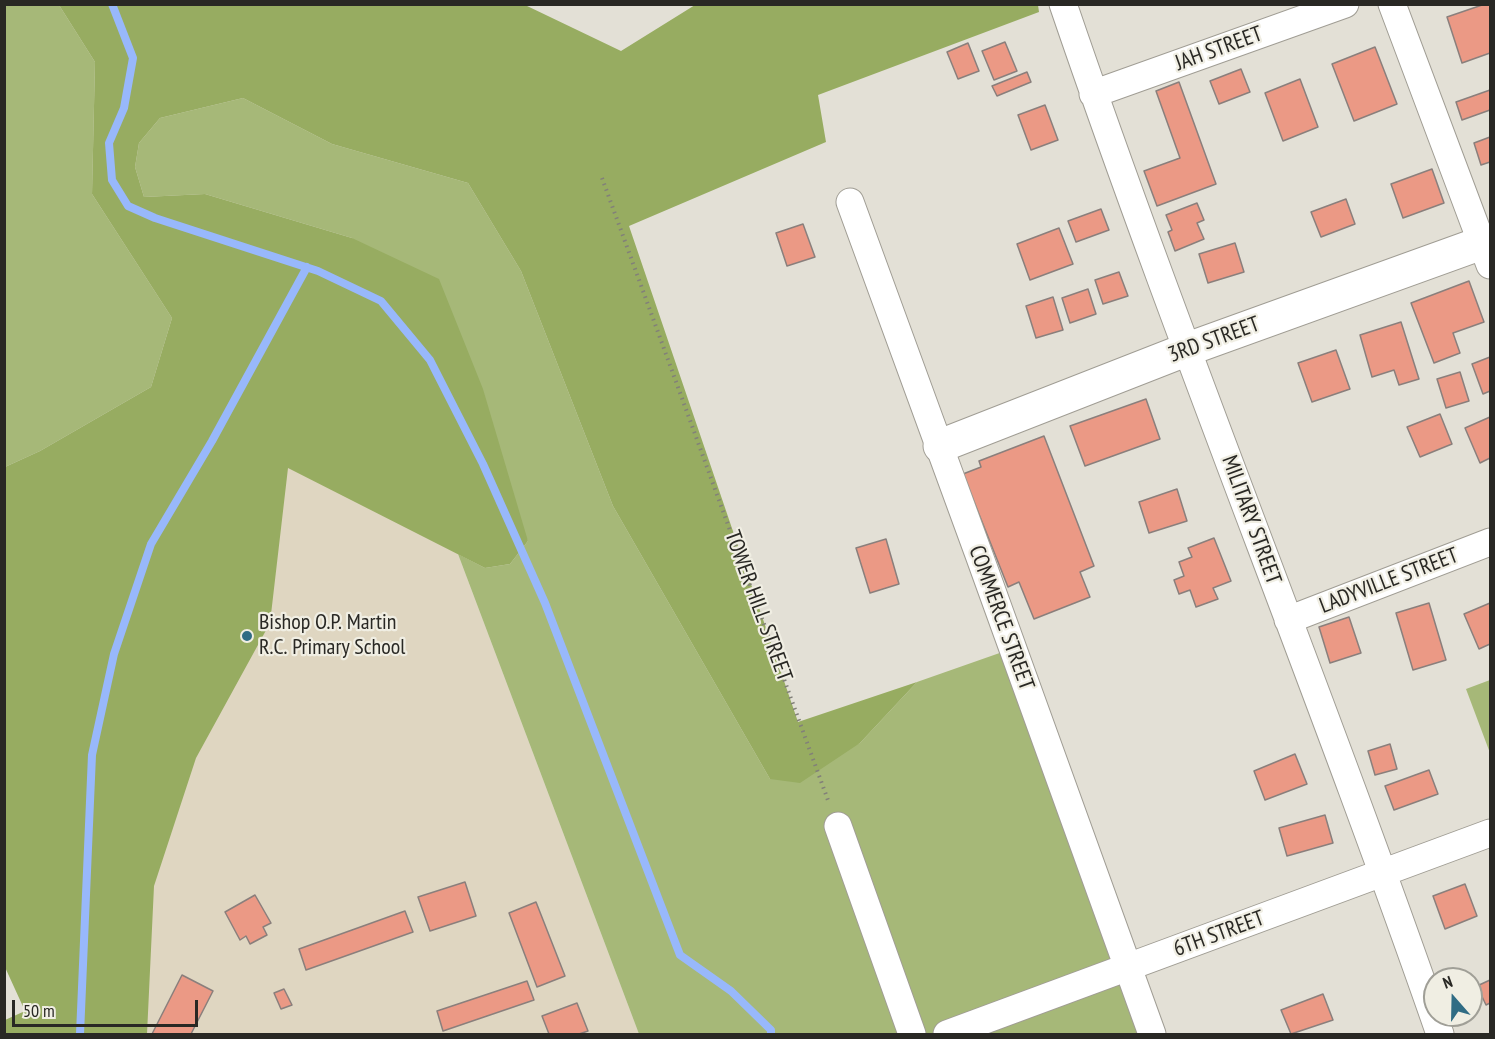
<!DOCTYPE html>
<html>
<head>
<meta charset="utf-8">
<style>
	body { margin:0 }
	#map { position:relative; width:1495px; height:1039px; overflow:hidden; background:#e3e0d6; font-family:"PT Sans Narrow",sans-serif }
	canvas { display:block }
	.frame { position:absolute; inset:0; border:6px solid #292824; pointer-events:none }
	.north { position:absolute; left:1423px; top:967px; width:60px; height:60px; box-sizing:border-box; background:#f0eee3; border:2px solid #a09f97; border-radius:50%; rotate:340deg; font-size:16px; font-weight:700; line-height:24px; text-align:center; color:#292824 }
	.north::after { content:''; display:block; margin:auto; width:21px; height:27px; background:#306c84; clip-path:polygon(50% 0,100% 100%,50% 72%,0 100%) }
	.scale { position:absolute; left:12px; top:1000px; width:186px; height:27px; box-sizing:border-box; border:3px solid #292824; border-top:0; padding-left:8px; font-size:18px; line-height:21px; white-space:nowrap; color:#292824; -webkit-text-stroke:4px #f0eee3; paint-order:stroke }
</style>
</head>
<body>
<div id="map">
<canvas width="1495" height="1039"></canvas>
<div class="frame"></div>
<div class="north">N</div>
<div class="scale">50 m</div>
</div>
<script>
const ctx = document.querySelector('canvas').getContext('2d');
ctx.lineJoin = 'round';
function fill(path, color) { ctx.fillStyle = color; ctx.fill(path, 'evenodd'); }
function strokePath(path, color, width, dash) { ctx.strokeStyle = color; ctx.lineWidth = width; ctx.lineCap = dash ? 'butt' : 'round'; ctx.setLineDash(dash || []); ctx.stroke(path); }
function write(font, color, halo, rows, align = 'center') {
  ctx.font = font + ' "PT Sans Narrow",sans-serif'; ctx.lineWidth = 4.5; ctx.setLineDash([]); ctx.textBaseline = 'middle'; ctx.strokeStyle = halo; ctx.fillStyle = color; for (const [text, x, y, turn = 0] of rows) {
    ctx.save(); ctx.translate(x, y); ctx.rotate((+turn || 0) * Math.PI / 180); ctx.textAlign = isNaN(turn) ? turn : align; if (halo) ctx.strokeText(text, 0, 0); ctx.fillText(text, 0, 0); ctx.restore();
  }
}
fill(new Path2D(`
	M350,275L458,554L639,1034H122L5,571Z`), '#dfd6c1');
fill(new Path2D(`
	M5,5H59L95,62L92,194L172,318L151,387L40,451L5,467Z
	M243,98L332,144L468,183L521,271L613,506L770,779L860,743L917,682L1011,649L1141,1034H639L458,554L485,568L510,564L528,541L352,238L205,194L144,197L135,167L139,143L160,118Z
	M1490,680V753L1466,689Z`), '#a6b878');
fill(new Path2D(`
	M59,5H525L621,51L695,5H1038L1039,12L818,95L826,142L629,226L798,722L917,682L860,743L800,783L770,779L613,506L521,271L468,183L332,144L243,98L160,118L139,143L135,167L144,197L205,194L352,238L439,279L483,389L528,541L510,564L485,568L288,468L270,623L196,758L154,886L147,1034H5V1020L25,1011L4,965L5,467L40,451L151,387L172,318L92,194L95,62Z`), '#97ac61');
strokePath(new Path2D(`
	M112,4L133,58L124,108L109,143L112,180L128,206L155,218L318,271L381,301L430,360L483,464L545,603L680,955L731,991L771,1030V1034
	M80,1034L92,755L114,654L151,544L212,441L307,267`), '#98b8fb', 8);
const building = new Path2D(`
	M1485,4H1490V53L1462,63L1447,17Z
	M1005,42L1017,71L994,80L982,51Z
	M968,43L979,71L958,79L947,52Z
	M1375,47L1397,104L1354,121L1332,64Z
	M1241,69L1250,92L1219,104L1210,81Z
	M1027,72L1031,82L997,96L992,86Z
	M1300,79L1318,127L1283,141L1265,93Z
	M1179,82L1216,184L1157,206L1144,171L1180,158L1156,91Z
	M1490,90V110L1462,120L1456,102Z
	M1045,105L1058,140L1031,150L1018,115Z
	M1490,137V162L1481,165L1474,143Z
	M1432,169L1444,203L1403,218L1391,184Z
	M1346,199L1355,224L1321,237L1311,212Z
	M1197,203L1204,220L1197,223L1204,239L1175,251L1168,232L1172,230L1166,215Z
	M1101,209L1109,230L1076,242L1068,221Z
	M803,224L815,257L787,266L776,233Z
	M1059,228L1073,264L1030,280L1017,244Z
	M1235,243L1244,272L1208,283L1199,254Z
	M1119,272L1128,296L1103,304L1095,280Z
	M1469,281L1484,322L1453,333L1460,353L1434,363L1411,303Z
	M1088,289L1096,314L1070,323L1062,298Z
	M1053,297L1063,330L1036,338L1026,306Z
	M1401,322L1419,379L1399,385L1394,370L1372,377L1360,335Z
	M1336,350L1350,389L1312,402L1298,363Z
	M1490,357V391L1483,394L1472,364Z
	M1460,372L1469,401L1446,408L1437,379Z
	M1146,399L1160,439L1085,466L1070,426Z
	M1440,414L1452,444L1420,457L1407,427Z
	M1490,417V458L1480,463L1465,428Z
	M1044,436L1094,566L1080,572L1090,597L1034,619L1019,582L1008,587L963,474L981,467L979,461Z
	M1177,489L1187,521L1149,533L1139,502Z
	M1214,538L1231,581L1213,588L1218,599L1196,607L1190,590L1179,594L1174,580L1184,576L1179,562L1192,557L1188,548Z
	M886,539L899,584L870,593L856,548Z
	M1429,603L1446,660L1413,670L1396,613Z
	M1490,603V644L1479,649L1464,614Z
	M1349,617L1361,653L1330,663L1319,627Z
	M1390,744L1397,769L1375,775L1368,751Z
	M1295,754L1307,784L1265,800L1254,771Z
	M1429,770L1438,794L1394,810L1385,786Z
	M1325,815L1333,843L1287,856L1279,828Z
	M465,882L476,916L430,931L418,897Z
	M1465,884L1477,916L1445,929L1433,896Z
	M255,895L271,923L263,927L267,935L250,944L246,936L240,940L225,912Z
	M536,902L565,976L537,987L509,913Z
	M405,911L413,932L306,970L299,949Z
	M182,975L213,991L191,1034H152Z
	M1490,980V1003L1486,1005L1477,986Z
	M527,981L534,1000L443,1031L437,1011Z
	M284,989L292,1005L281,1009L274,993Z
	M1323,994L1333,1020L1291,1034L1281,1010Z
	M577,1003L588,1031L579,1034H549L542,1016Z`);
fill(building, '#eb9985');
strokePath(building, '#8a7f7c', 1.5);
const street = new Path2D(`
	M1063,4C1181,350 1320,689 1440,1034
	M1392,4L1490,265
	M1093,94L1345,4
	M850,202C952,479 1052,756 1152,1034
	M1288,620L1490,542
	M838,826L912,1034
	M947,1034L1490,833`);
const secondary = new Path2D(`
	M940,446L1188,349L1490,240`);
strokePath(street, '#a09d94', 29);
strokePath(secondary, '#a09d94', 35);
strokePath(new Path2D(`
	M602,178L829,803`), '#828079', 4, [1.5, 4.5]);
strokePath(street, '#fff', 27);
strokePath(secondary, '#fff', 33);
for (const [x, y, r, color] of [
	[247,636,6,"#306c84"]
]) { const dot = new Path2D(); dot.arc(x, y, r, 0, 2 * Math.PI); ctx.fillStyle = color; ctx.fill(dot); strokePath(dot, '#f0eee3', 2); }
write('22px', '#292824', '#f0eee3', [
	["JAH STREET",1219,49,-20],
	["3RD STREET",1214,340,-20],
	["MILITARY STREET",1251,520,70],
	["LADYVILLE STREET",1389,581,-21],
	["TOWER HILL STREET",758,606,70],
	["COMMERCE STREET",1001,618,70],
	["6TH STREET",1219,934,-20]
]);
write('22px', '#292824', '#f0eee3', [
	["Bishop O.P. Martin",259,623],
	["R.C. Primary School",259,648]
], 'left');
</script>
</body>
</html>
